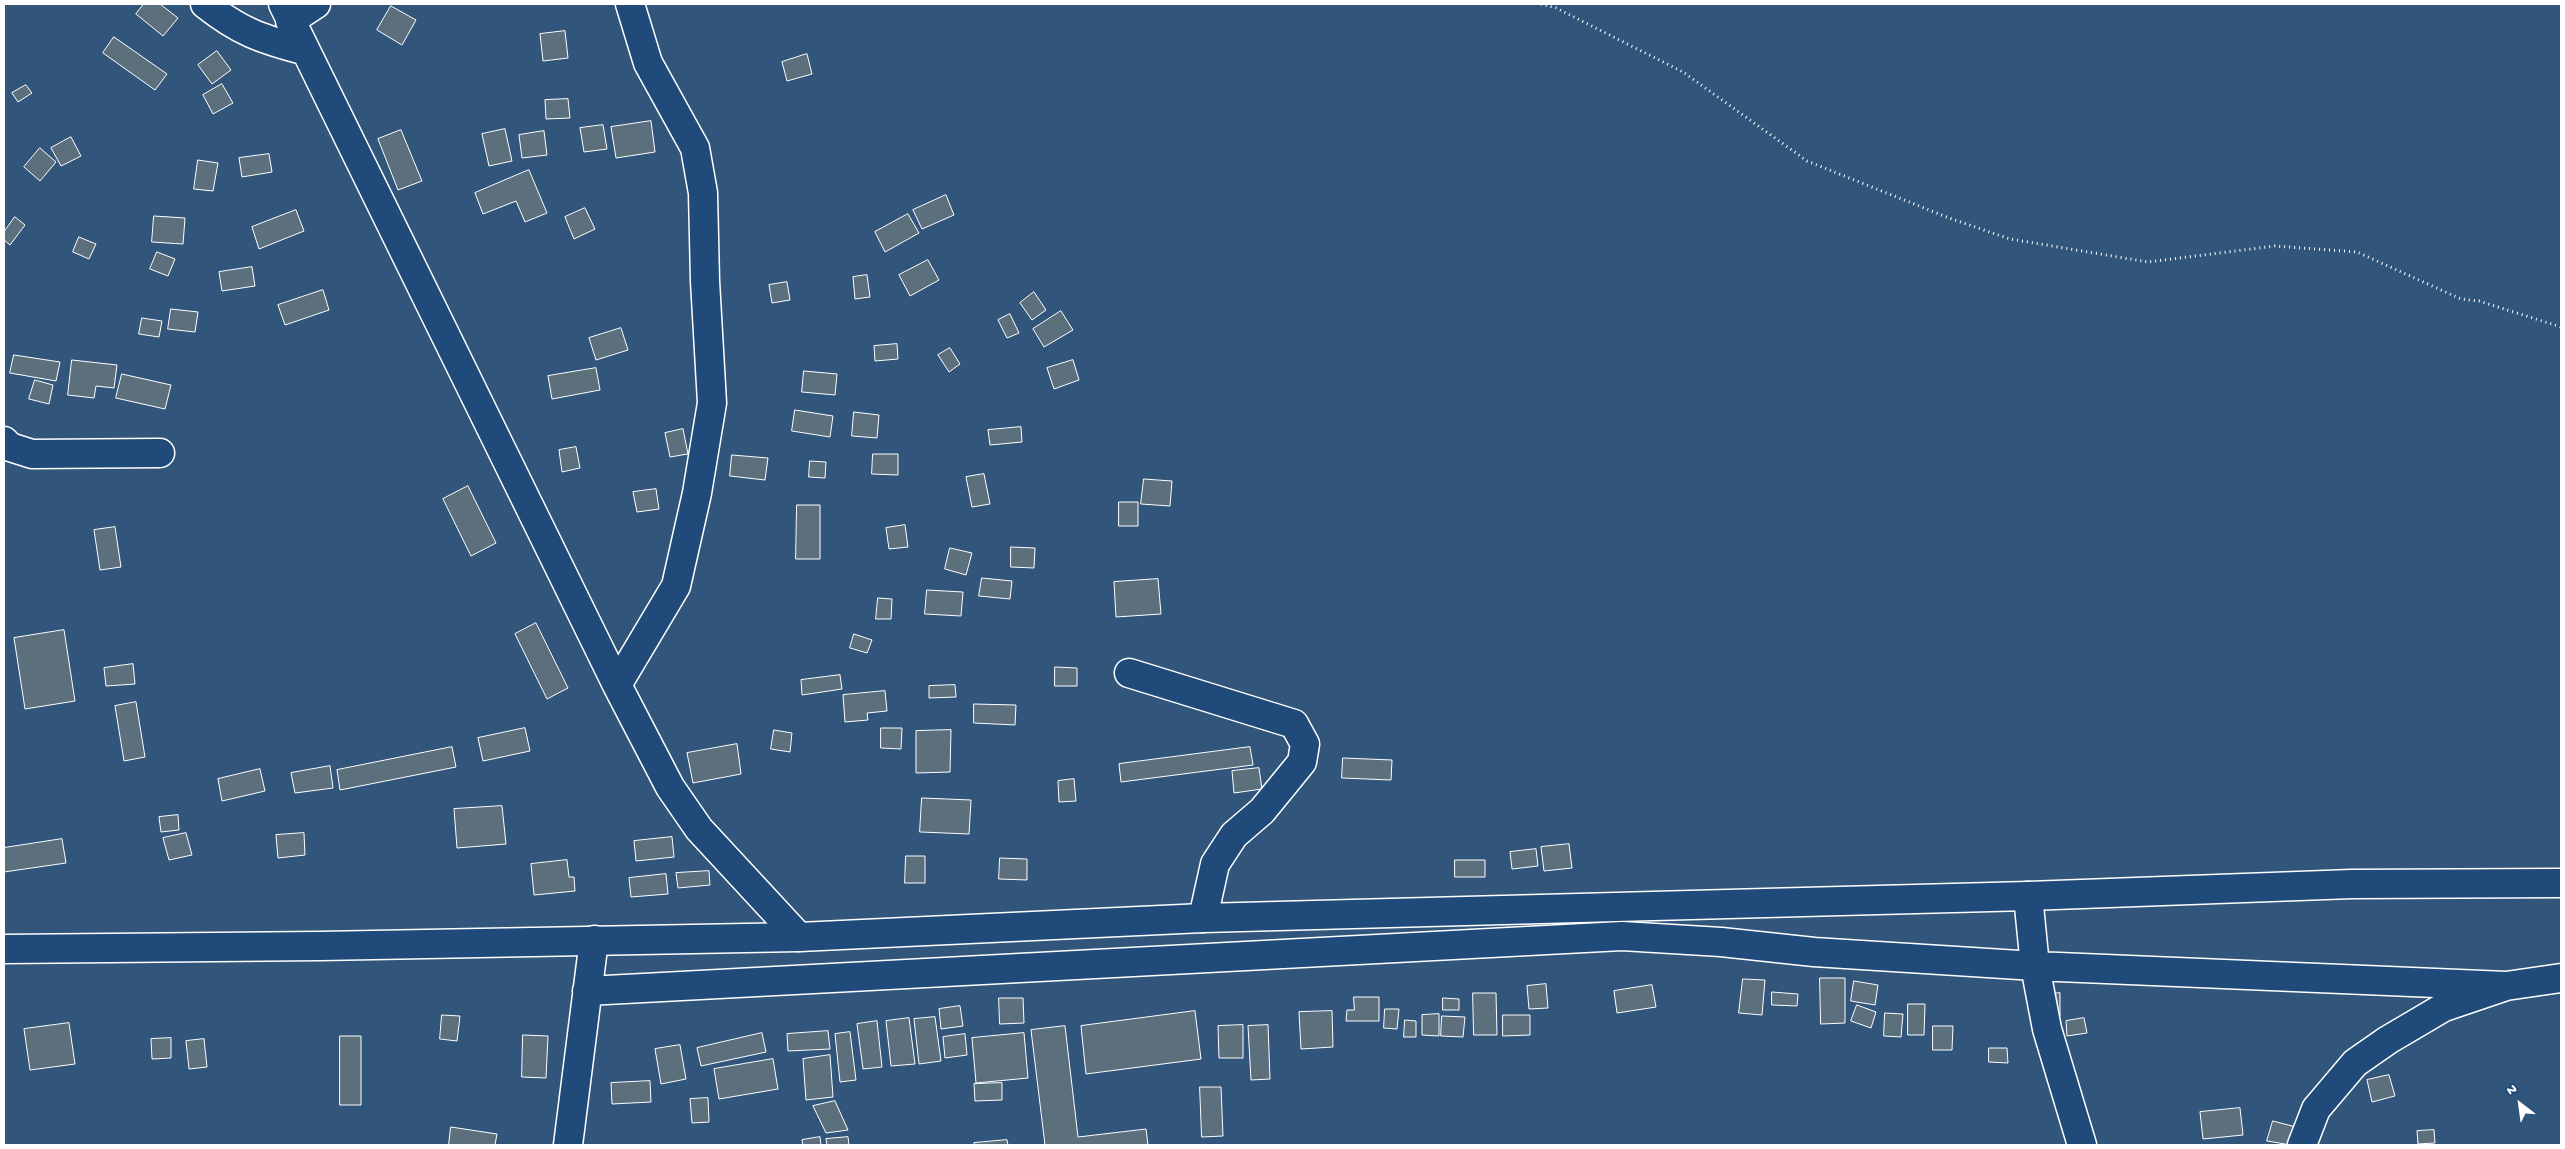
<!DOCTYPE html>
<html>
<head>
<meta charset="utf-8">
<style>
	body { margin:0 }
	#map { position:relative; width:2565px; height:1149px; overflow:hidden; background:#31557b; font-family:"Gochi Hand",sans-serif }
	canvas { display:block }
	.frame { position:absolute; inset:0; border:5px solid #fff; pointer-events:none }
	.north { position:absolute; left:2495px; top:1079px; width:50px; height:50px; -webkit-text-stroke:4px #1f4a7a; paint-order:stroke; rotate:330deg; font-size:14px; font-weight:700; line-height:20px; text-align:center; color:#fff }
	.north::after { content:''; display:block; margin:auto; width:18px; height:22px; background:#fff; clip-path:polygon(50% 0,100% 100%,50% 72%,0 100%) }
</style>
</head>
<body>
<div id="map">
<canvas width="2565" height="1149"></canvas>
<div class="frame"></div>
<div class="north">N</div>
</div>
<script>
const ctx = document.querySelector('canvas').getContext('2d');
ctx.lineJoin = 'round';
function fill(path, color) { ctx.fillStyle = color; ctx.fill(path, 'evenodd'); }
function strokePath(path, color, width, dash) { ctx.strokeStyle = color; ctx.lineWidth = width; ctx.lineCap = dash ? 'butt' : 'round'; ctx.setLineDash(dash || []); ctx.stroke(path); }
const building = new Path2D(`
	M144,4H160L178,18L163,36L136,14Z
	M391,6L416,20L402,45L377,30Z
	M565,31L568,58L543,61L540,34Z
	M114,37L167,74L155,90L103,53Z
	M217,51L231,70L212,84L198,65Z
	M807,54L812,74L787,81L782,62Z
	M222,84L233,103L213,114L203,95Z
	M26,85L32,93L18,102L12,93Z
	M568,99L570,118L546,119L545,100Z
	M651,121L655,152L616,158L611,127Z
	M603,125L607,149L584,152L580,128Z
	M505,129L512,161L489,166L482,134Z
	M401,130L422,181L398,190L378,139Z
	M544,131L547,155L522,158L519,135Z
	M71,137L81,156L61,166L51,148Z
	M40,148L56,162L40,181L24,167Z
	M269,154L272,172L242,177L239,158Z
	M198,160L218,163L213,191L194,189Z
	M529,170L547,213L525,222L516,201L483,214L475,193Z
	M946,195L954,215L922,229L913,210Z
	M585,208L595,229L574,239L565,217Z
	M296,210L304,231L259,249L252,227Z
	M908,214L919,233L885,252L875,232Z
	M154,216L185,218L183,244L152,242Z
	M15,217L25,225L10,245L4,240V232Z
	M79,237L96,244L89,259L73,252Z
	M157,252L175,259L168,276L150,269Z
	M928,260L939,280L910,296L899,275Z
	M252,267L255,286L222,291L219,272Z
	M867,275L870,297L855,299L853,277Z
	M787,282L790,300L772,303L769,285Z
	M323,290L329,310L285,325L278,305Z
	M1034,292L1046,310L1032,320L1020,303Z
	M171,309L198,312L195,332L168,329Z
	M1061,311L1073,330L1044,347L1033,329Z
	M1010,314L1019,333L1007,338L998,320Z
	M142,318L162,321L159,337L139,334Z
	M621,328L628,350L596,360L589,338Z
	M897,344L898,359L875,361L874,346Z
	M950,348L960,364L949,372L938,355Z
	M14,355L60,362L56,381L10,373Z
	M72,360L117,365L114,388L96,386L94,398L68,395Z
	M1073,360L1079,380L1054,389L1047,368Z
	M596,368L600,390L552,399L548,376Z
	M804,371L837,374L835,395L802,392Z
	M122,374L171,385L165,409L116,398Z
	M35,380L53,385L49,404L29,399Z
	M795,410L833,416L830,437L792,431Z
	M854,412L879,415L877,438L852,436Z
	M1021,427L1022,442L990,445L988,430Z
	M683,429L688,454L670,457L665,433Z
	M576,447L580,468L562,472L559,450Z
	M873,454H898V475L872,474Z
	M732,455L768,458L765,480L730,476Z
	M810,461L826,462L825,478L809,477Z
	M984,474L990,504L972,507L966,477Z
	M1144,479L1172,481L1170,506L1141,504Z
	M468,486L496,543L471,556L443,499Z
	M656,489L659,509L637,512L633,492Z
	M1119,502H1138V526H1119Z
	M797,505H820V559H796Z
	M905,525L908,547L889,549L886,528Z
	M115,527L121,567L100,570L94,530Z
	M1011,547L1035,548L1034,568L1011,567Z
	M950,548L972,553L966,575L945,569Z
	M982,578L1012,581L1010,599L979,596Z
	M1158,579L1161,614L1116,617L1114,582Z
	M927,590L963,592L961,616L925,614Z
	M878,598L892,599L891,619H876Z
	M536,623L568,688L547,699L515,634Z
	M64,630L75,701L25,709L14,638Z
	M854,634L872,640L867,653L850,648Z
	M133,664L135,684L106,686L104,668Z
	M1055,667L1077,668V686H1055Z
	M840,675L842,689L802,695L801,680Z
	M955,685L956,697L929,698V686Z
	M885,691L887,711L867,713L868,720L845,722L843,695Z
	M136,702L145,757L124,761L115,706Z
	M974,704L1016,705L1015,725L974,723Z
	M525,728L530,751L483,761L478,738Z
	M881,728H902L901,749L881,748Z
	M774,730L792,733L790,752L771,749Z
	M951,730L950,772L916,773V731Z
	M737,744L741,774L693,783L687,753Z
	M452,747L456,767L340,790L337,770Z
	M1250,747L1253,765L1121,782L1119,764Z
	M1343,758L1392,760L1391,780L1342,778Z
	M330,766L333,788L295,793L291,773Z
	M1259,768L1262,789L1234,793L1232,771Z
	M260,769L265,791L222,801L218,779Z
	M1074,779L1076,801L1059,802L1058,781Z
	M922,798L971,800L969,834L920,832Z
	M502,806L506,844L457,848L454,809Z
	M178,815L179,830L161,832L159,817Z
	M186,833L192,855L169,860L163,838Z
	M304,833L305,855L278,858L276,835Z
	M672,837L674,857L636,861L634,841Z
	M62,839L66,863L4,872V848Z
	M1569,844L1572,868L1544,871L1541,847Z
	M1536,849L1538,866L1512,869L1510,852Z
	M906,856H925V883H905Z
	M1000,858L1027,859V880L999,879Z
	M567,860L569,877H574L575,891L534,895L531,864Z
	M1455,860H1485V877H1455Z
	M709,871L710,885L678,888L676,873Z
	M666,874L668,894L631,897L629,878Z
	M1820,978H1845V1023L1821,1024Z
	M1743,979L1765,980L1762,1015L1739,1013Z
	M1854,981L1878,985L1875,1005L1851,1001Z
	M1546,984L1548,1008L1529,1009L1527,986Z
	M1652,985L1656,1007L1617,1013L1614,991Z
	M1772,992L1798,994L1797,1006L1772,1005Z
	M1473,993H1496L1497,1035H1474Z
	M2060,993V1016H2052V994Z
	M1354,997H1379V1021H1346L1347,1010H1354Z
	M999,998H1023L1024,1023L1000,1024Z
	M1443,998L1459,999V1010H1443Z
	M1908,1004H1925L1924,1035H1908Z
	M1857,1005L1876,1012L1871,1028L1851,1021Z
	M960,1006L963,1026L941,1029L939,1009Z
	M1385,1009H1399L1397,1029L1384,1028Z
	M1195,1011L1201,1059L1086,1074L1081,1026Z
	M1332,1011L1333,1047L1301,1049L1299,1012Z
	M1885,1013L1903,1014L1901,1037L1884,1036Z
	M1439,1014V1036L1422,1035V1015Z
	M442,1015L460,1016L457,1041L440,1039Z
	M1503,1015H1530V1035L1503,1036Z
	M1442,1016L1465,1017L1463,1037L1441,1036Z
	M935,1017L941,1061L919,1064L914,1019Z
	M909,1018L915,1064L891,1066L886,1021Z
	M2084,1018L2087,1033L2067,1036L2066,1021Z
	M1405,1020L1416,1021V1037H1404Z
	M877,1021L882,1067L863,1069L857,1024Z
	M69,1023L75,1064L30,1070L24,1029Z
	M1243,1025V1058H1219L1218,1026Z
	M1268,1025L1270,1079L1251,1080L1248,1026Z
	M1065,1026L1078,1137L1146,1129L1148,1145H1045L1031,1030Z
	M1933,1026H1953L1952,1050H1933Z
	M828,1031L830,1049L788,1051L787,1034Z
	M850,1032L856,1080L840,1082L835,1034Z
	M762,1033L766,1052L701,1066L697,1048Z
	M1024,1033L1028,1078L976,1083L972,1038Z
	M965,1034L967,1055L945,1058L943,1037Z
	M523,1035L548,1036L546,1078L522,1077Z
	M340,1036H361V1105H340Z
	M171,1038V1058L152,1059L151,1039Z
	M204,1039L207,1067L189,1069L186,1041Z
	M680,1045L686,1079L661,1084L655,1049Z
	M1989,1048H2007L2008,1063L1989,1062Z
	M830,1055L833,1097L806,1100L803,1059Z
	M773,1059L778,1089L719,1099L714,1069Z
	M2389,1075L2395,1096L2372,1102L2367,1080Z
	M650,1081L651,1102L612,1104L611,1083Z
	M1002,1083V1100L975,1101L974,1084Z
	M1200,1087H1221L1223,1136L1202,1137Z
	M708,1098L709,1122L692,1123L690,1099Z
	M835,1101L848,1130L826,1133L813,1106Z
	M2240,1108L2243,1135L2203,1139L2200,1112Z
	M2273,1121L2296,1127L2291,1145L2267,1141Z
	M451,1127L497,1134L495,1145H449Z
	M2434,1130L2435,1143L2418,1144L2417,1131Z
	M820,1137L821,1145H803L802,1140Z
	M848,1137L849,1145H827L826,1139Z
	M1007,1140L1008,1145H974V1143Z`);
fill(building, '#5c6f7d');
strokePath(building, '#fff', 1);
const minor = new Path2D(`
	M205,4C239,31 261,39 303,50
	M283,4L617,685L670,787L699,829L799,937
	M290,21L316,4
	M4,441L10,447L32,454L160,453
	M1129,673L1294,724L1305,744L1302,762L1262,811L1234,835L1215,864L1203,918
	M617,685L676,586L697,493L712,403L705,281L703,193L695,148L648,63L630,4
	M2028,896L2035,966L2047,1029L2082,1145
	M587,991L1622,936L1721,942L1814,952L2035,966L2506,986
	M568,1145L594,940
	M2302,1145L2316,1109L2355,1063L2388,1040L2444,1007L2506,986L2561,978`);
const major = new Path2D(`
	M4,949L320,946L799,937L1203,918L2028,896L2352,884L2561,883`);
strokePath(minor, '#fff', 31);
strokePath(major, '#fff', 31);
strokePath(new Path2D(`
	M1541,4L1556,8L1683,72L1807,161L1949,218L2010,239L2148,262L2275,246L2357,252L2461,299L2479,301L2561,327`), '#fff', 3, [1, 4]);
strokePath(minor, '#1f4a7a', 28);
strokePath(major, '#1f4a7a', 28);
</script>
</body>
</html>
